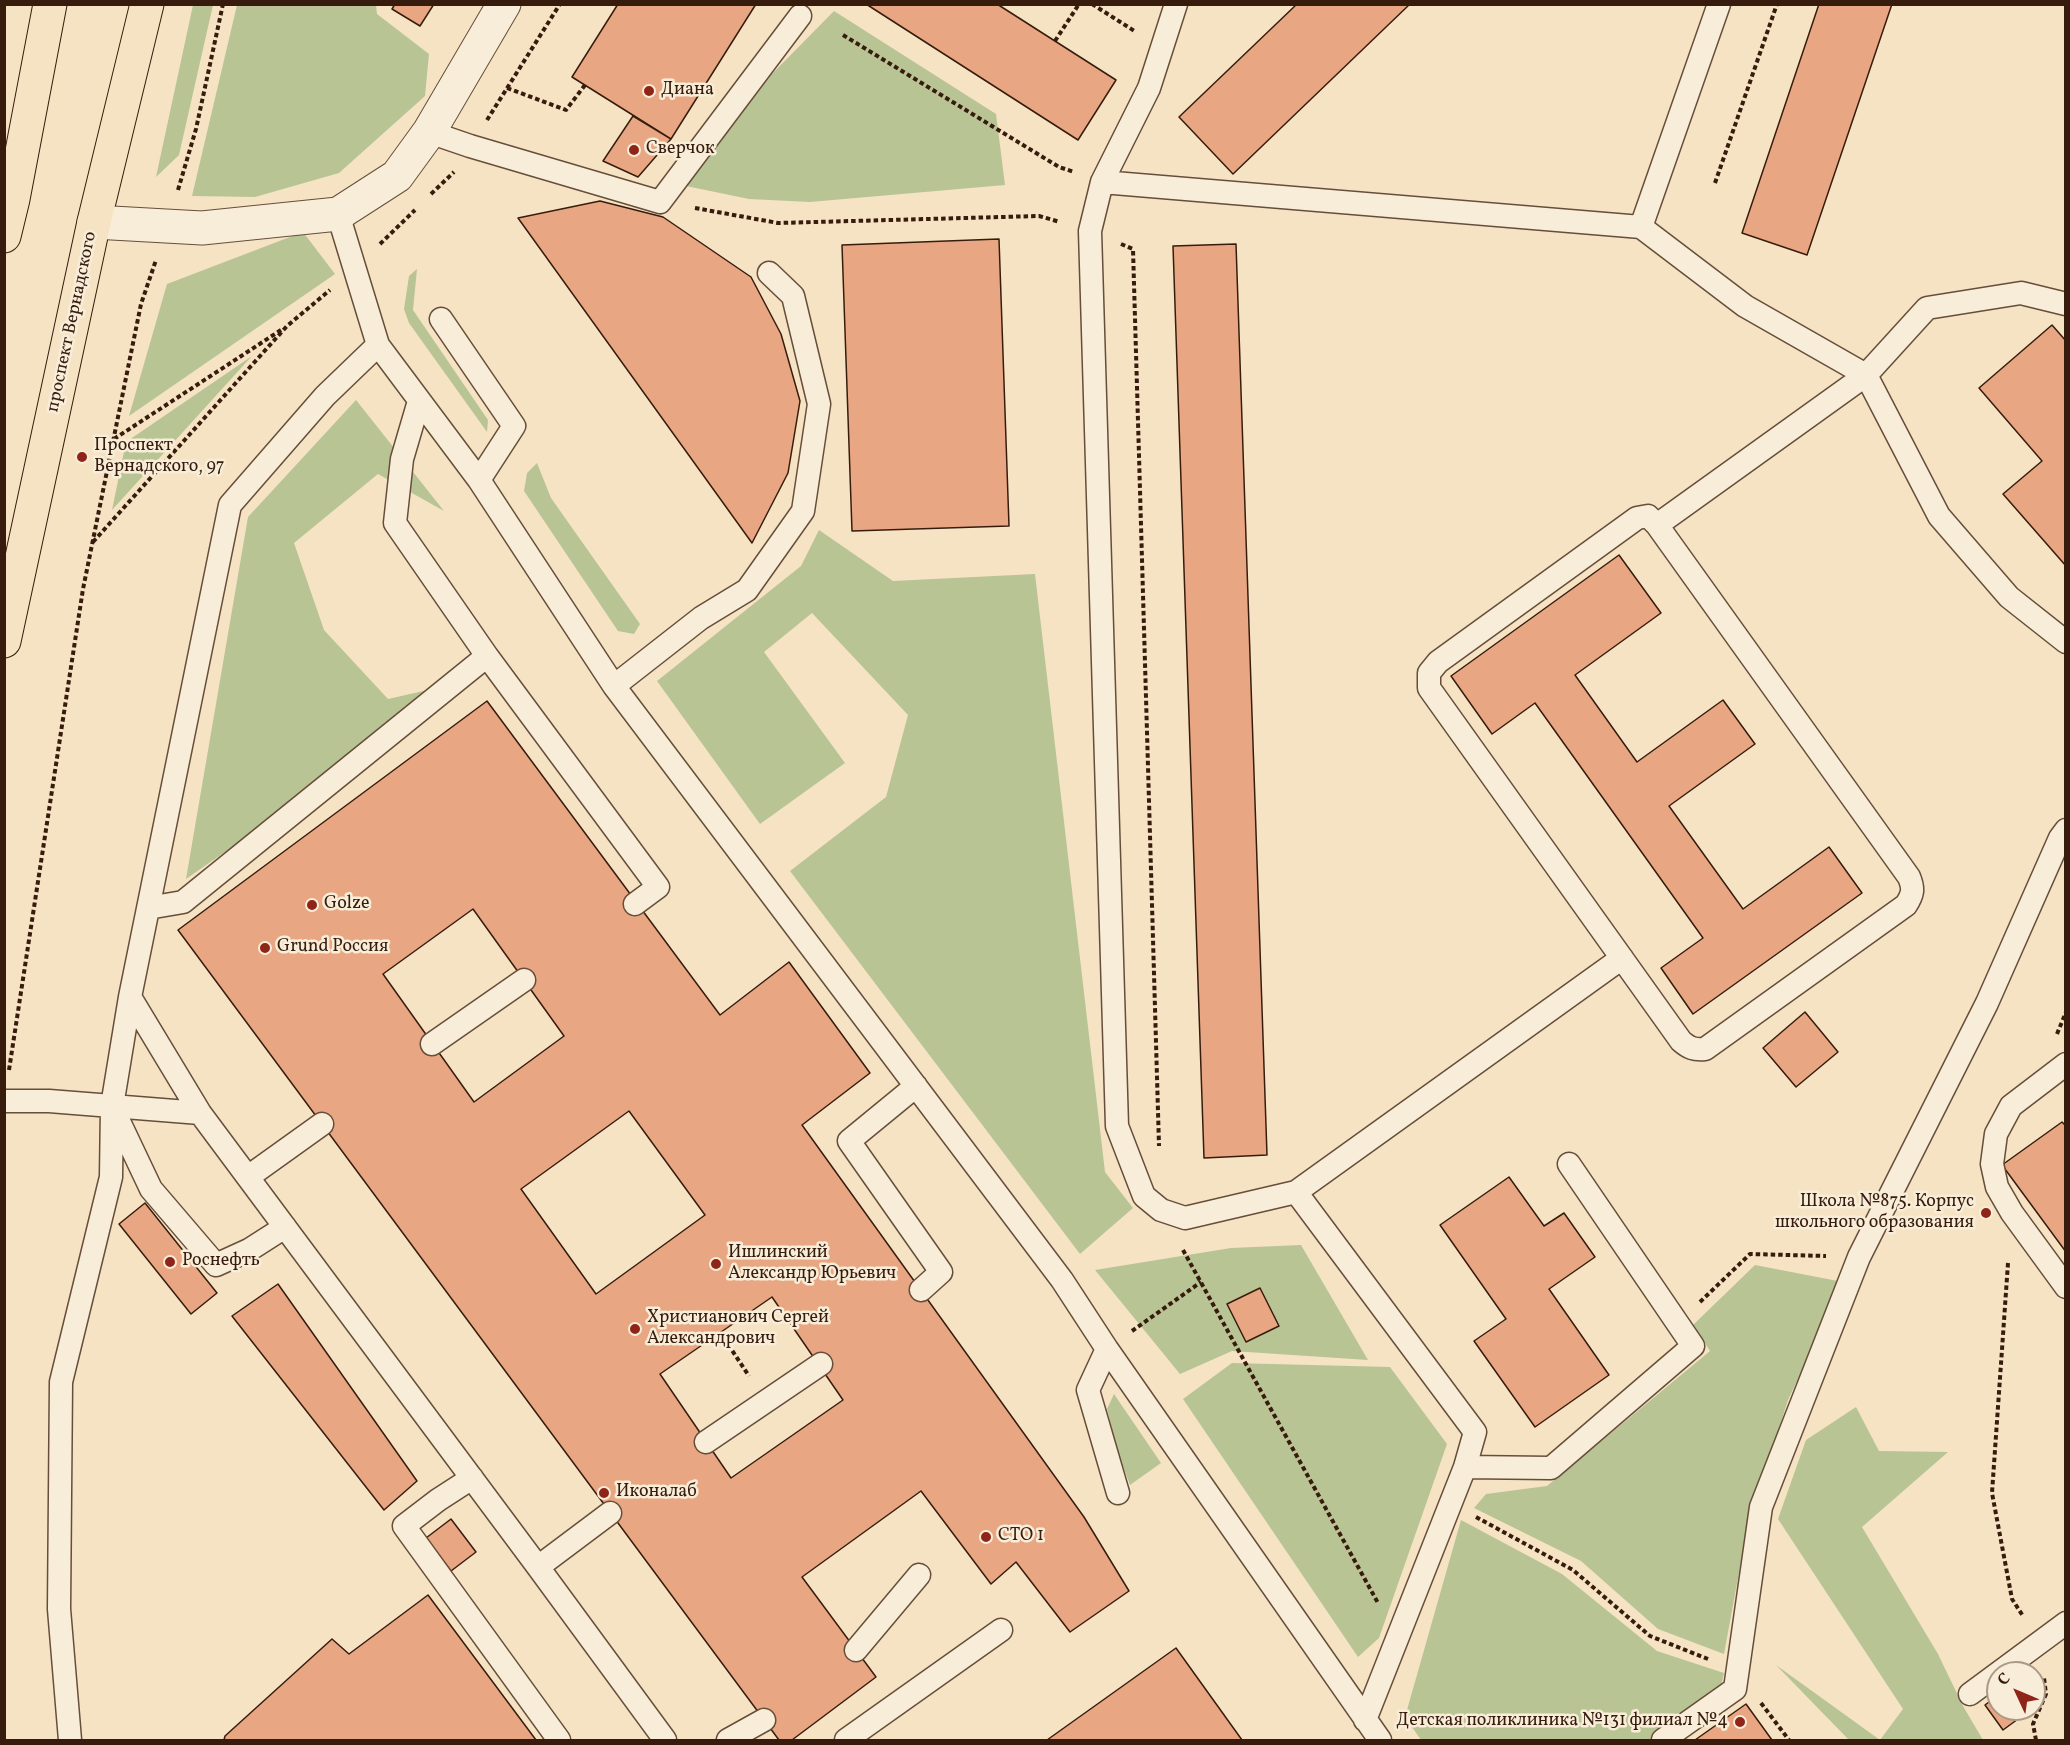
<!DOCTYPE html>
<html>
<head>
<meta charset="utf-8">
<style>
	body { margin:0 }
	#map { position:relative; width:2070px; height:1745px; overflow:hidden; background:#f5e3c3; font-family:Vollkorn,serif }
	canvas { display:block }
	.frame { position:absolute; inset:0; border:6px solid #371c0e; pointer-events:none }
	.north { position:absolute; left:1986px; top:1661px; width:60px; height:60px; box-sizing:border-box; background:#f8edd8; border:2px solid #ab9987; border-radius:50%; rotate:314deg; font-size:16px; font-weight:700; line-height:24px; text-align:center; color:#371c0e }
	.north::after { content:''; display:block; margin:auto; width:21px; height:27px; background:#8f2418; clip-path:polygon(50% 0,100% 100%,50% 72%,0 100%) }
</style>
</head>
<body>
<div id="map">
<canvas width="2070" height="1745"></canvas>
<div class="frame"></div>
<div class="north">С</div>
</div>
<script>
const ctx = document.querySelector('canvas').getContext('2d');
ctx.lineJoin = 'round';
function fill(path, color) { ctx.fillStyle = color; ctx.fill(path, 'evenodd'); }
function strokePath(path, color, width, dash) { ctx.strokeStyle = color; ctx.lineWidth = width; ctx.lineCap = dash ? 'butt' : 'round'; ctx.setLineDash(dash || []); ctx.stroke(path); }
function write(font, color, halo, rows, align = 'center') {
  ctx.font = font + ' Vollkorn,serif'; ctx.lineWidth = 5; ctx.setLineDash([]); ctx.textBaseline = 'middle'; ctx.strokeStyle = halo; ctx.fillStyle = color; for (const [text, x, y, turn = 0] of rows) {
    ctx.save(); ctx.translate(x, y); ctx.rotate((+turn || 0) * Math.PI / 180); ctx.textAlign = isNaN(turn) ? turn : align; if (halo) ctx.strokeText(text, 0, 0); ctx.fillText(text, 0, 0); ctx.restore();
  }
}
fill(new Path2D(`
	M193,5H213L179,155L156,177Z
	M237,5H376L377,14L429,54L425,96L339,173L255,197L192,196Z
	M834,11L996,114L1005,185L810,202L749,199L686,186L710,151L765,81Z
	M303,232L335,274L129,416L167,284Z
	M417,269L413,310L488,420L487,432L409,323L404,309L409,276Z
	M252,356L112,510L126,442Z
	M356,400L444,511L378,474L294,543L324,630L388,699L472,680L186,879L248,517Z
	M537,463L551,498L640,624L634,634L618,631L524,491L527,473Z
	M819,530L893,581L1035,574L1105,1172L1133,1208L1080,1254L790,871L886,797L908,715L812,613L764,652L845,763L760,824L657,681L801,566Z
	M1301,1245L1368,1360L1232,1351L1180,1374L1095,1270L1231,1248Z
	M1755,1265L1843,1282L1788,1400L1747,1529L1724,1654L1658,1629L1581,1561L1474,1508L1486,1494L1547,1486L1710,1351L1693,1325Z
	M1232,1363L1390,1367L1447,1444L1379,1638L1358,1657L1183,1399Z
	M1114,1394L1161,1463L1130,1485L1117,1450L1107,1409Z
	M1856,1407L1879,1451L1948,1452L1862,1527L1938,1654L1963,1706L1983,1740H1849L1776,1665L1880,1740L1903,1709L1778,1519L1806,1440Z
	M1461,1520L1562,1574L1657,1651L1724,1673L1720,1691L1649,1740H1421L1405,1717Z`), '#b9c495');
const building = new Path2D(`
	M395,4H434L420,26L392,9Z
	M618,4H756L671,139L572,77Z
	M866,4H997L1116,80L1078,140Z
	M1297,4H1410L1233,174L1179,117Z
	M1819,4H1892L1807,255L1742,233Z
	M633,116L671,139L638,177L603,161Z
	M600,201L663,217L751,277L781,334L800,401L788,473L752,543L518,218Z
	M999,239L1009,526L852,531L842,245Z
	M1236,244L1267,1155L1204,1158L1173,246Z
	M2052,325L2066,341V566L2003,494L2042,461L1979,388Z
	M1619,555L1661,613L1575,675L1637,762L1723,700L1755,744L1669,806L1743,909L1829,847L1862,893L1693,1014L1661,968L1703,938L1535,703L1492,734L1451,676Z
	M487,701L720,1015L789,962L870,1073L802,1125L1084,1517L1129,1591L1070,1632L1016,1562L991,1584L921,1491L802,1577L876,1677L792,1740H779L178,930ZM473,909L564,1036L474,1102L383,974ZM629,1111L705,1215L596,1294L521,1189ZM772,1297L843,1400L731,1478L660,1374Z
	M1805,1012L1838,1052L1796,1087L1763,1048Z
	M2062,1122L2066,1126V1252L2002,1165Z
	M1509,1177L1544,1226L1564,1213L1595,1257L1549,1289L1609,1375L1535,1427L1474,1341L1506,1319L1440,1225Z
	M145,1203L217,1293L191,1314L119,1224Z
	M278,1284L417,1481L384,1510L232,1316Z
	M1260,1288L1279,1326L1246,1342L1227,1304Z
	M451,1519L476,1552L451,1571L426,1538Z
	M428,1595L536,1740H224L225,1736L332,1639L349,1654Z
	M1176,1648L1242,1740H1047Z
	M1998,1695V1709H2028L2029,1711L2003,1730L1985,1705Z
	M1746,1704L1772,1740H1695Z`);
fill(building, '#e8a782');
strokePath(building, '#371c0e', 1.5);
const service = new Path2D(`
	M1176,4L1149,88L1102,182L1641,227
	M1719,4L1641,227L1745,306L1866,375L1939,516L2009,597L2066,642
	M429,132L470,146L660,202L800,16
	M1102,182L1090,231L1117,1126L1144,1196L1161,1210L1185,1218L1296,1192L1475,1432L1465,1467L1365,1720
	M338,214L378,345L479,480L614,686L1062,1280L1107,1349L1380,1740
	M441,319L514,426L479,480
	M378,345L325,396L230,505L130,997L200,1113L538,1567L665,1740
	M419,401L402,459L395,523L487,656
	M1657,525L1648,516L1637,518L1438,662L1429,673V688L1681,1041C1689,1048 1694,1050 1705,1049L1906,905C1913,894 1914,889 1909,877L1657,525L1866,375L1927,308L2021,293L2066,304
	M614,686L701,618L747,590L803,511L819,404L793,296L769,273
	M148,908L183,902L487,656L658,887L635,904
	M432,1044L524,980
	M2066,1064L2011,1106L1996,1134L1992,1164L1997,1187L2012,1213L2066,1287
	M916,1086L849,1141L941,1272L921,1290
	M4,1101H49L200,1113
	M115,1113L151,1189L216,1265L249,1250L285,1227
	M248,1177L322,1124
	M1296,1192L1622,958
	M1107,1349L1088,1390L1118,1493
	M706,1442L821,1364
	M1465,1467L1551,1468L1693,1346L1569,1164
	M472,1478L438,1500L404,1526L559,1740
	M538,1567L610,1513
	M856,1650L919,1575
	M1970,1694L2066,1623
	M70,1740L59,1609L61,1382L111,1177L112,1106L130,997
	M728,1740L764,1720
	M846,1740L1001,1630
	M1663,1740L1735,1689L1761,1507L1859,1257L1987,1003L2060,838L2066,830`);
const minor = new Path2D(`
	M94,222L202,228L338,214L397,176L429,132L504,4`);
const primary = new Path2D(`
	M4,236L13,199L50,4
	M4,641L94,222L147,4`);
strokePath(service, '#664e3b', 25);
strokePath(minor, '#664e3b', 35);
strokePath(primary, '#371c0e', 35);
strokePath(new Path2D(`
	M1092,4L1136,32
	M843,35L1059,167L1074,172
	M1055,41L1079,4
	M507,88L566,110L585,85
	M487,120L560,4
	M1715,183L1777,4
	M178,190L196,129L223,4
	M431,194L454,172
	M695,208L778,223L1039,216L1060,222
	M380,244L415,210
	M1121,244L1133,249L1159,1146
	M114,439L281,330
	M93,542L287,326L330,290
	M2057,1034L2066,1012
	M9,1070L83,589L141,304L156,260
	M1183,1250L1378,1603
	M2008,1263L1992,1493L2012,1599L2023,1616
	M1700,1302L1750,1254L1826,1256
	M1132,1331L1201,1282
	M720,1332L749,1376
	M1476,1517L1573,1570L1650,1636L1708,1659
	M1761,1703L1789,1740
	M2036,1740L2033,1724L2046,1694L2044,1678`), '#371c0e', 4, [4.5, 3]);
strokePath(service, '#f8edd8', 22);
strokePath(minor, '#f8edd8', 33);
strokePath(primary, '#f5e3c3', 33);
for (const [x, y, r, color] of [
	[649,91,6,"#8f2418"],
	[634,150,6,"#8f2418"],
	[82,457,6,"#8f2418"],
	[312,905,6,"#8f2418"],
	[265,948,6,"#8f2418"],
	[1986,1213,6,"#8f2418"],
	[170,1262,6,"#8f2418"],
	[716,1264,6,"#8f2418"],
	[635,1329,6,"#8f2418"],
	[604,1493,6,"#8f2418"],
	[986,1537,6,"#8f2418"],
	[1740,1722,6,"#8f2418"]
]) { const dot = new Path2D(); dot.arc(x, y, r, 0, 2 * Math.PI); ctx.fillStyle = color; ctx.fill(dot); strokePath(dot, '#f8edd8', 2); }
write('18px', '#371c0e', '#f8edd8', [
	["Диана",661,91],
	["Сверчок",646,150],
	["Проспект",94,447],
	["Вернадского, 97",94,468],
	["Golze",324,905],
	["Grund Россия",277,948],
	["Школа №875. Корпус",1974,1203,"right"],
	["школьного образования",1974,1224,"right"],
	["Ишлинский",728,1254],
	["Александр Юрьевич",728,1275],
	["Роснефть",182,1262],
	["Христианович Сергей",647,1319],
	["Александрович",647,1340],
	["Иконалаб",616,1493],
	["СТО 1",998,1537],
	["Детская поликлиника №131 филиал №4",1728,1722,"right"]
], 'left');
write('18px', '#371c0e', '#f8edd8', [
	["проспект Вернадского",73,322,-78]
]);
</script>
</body>
</html>
